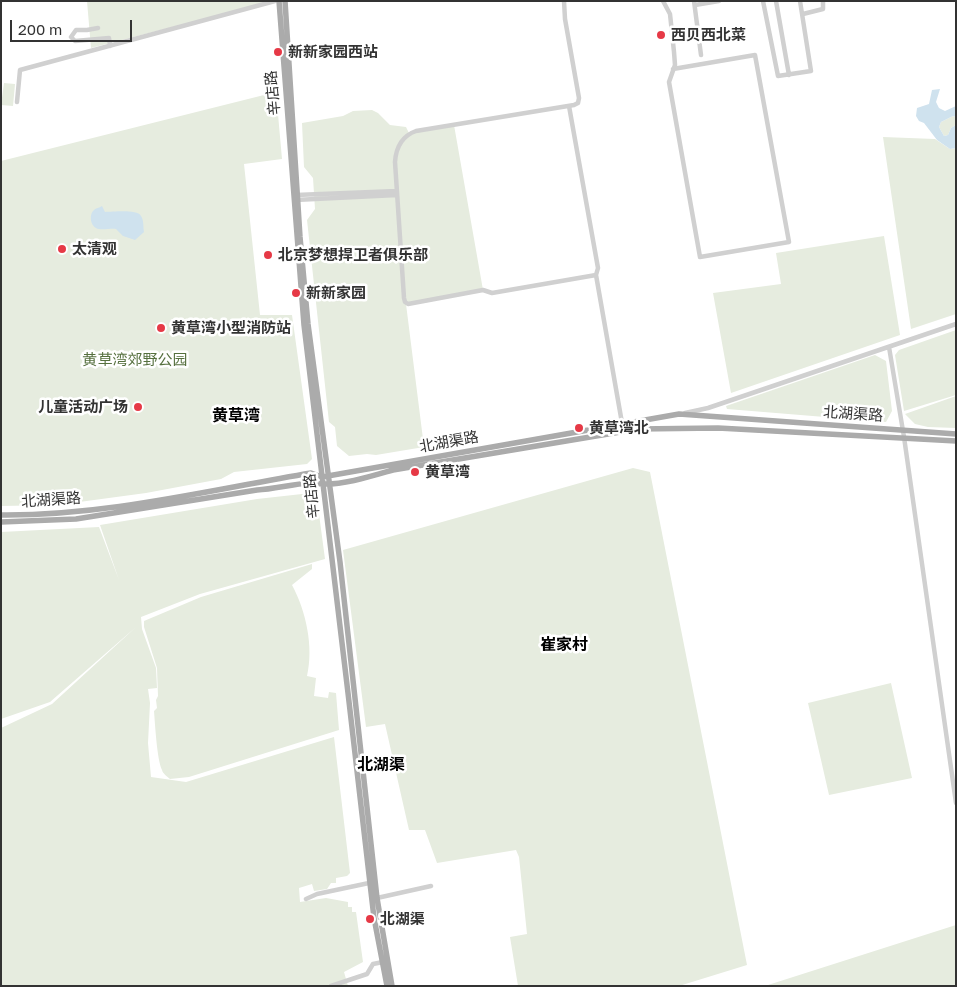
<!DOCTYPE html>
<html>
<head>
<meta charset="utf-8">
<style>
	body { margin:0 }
	#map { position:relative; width:957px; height:987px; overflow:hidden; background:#fff; font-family:"Golos Text",sans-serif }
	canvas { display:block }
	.frame { position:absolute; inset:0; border:2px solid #333; pointer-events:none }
	.scale { position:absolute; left:10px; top:20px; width:122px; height:22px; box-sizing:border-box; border:2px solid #333; border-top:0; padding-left:6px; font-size:15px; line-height:18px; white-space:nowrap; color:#333; -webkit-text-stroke:4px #fff; paint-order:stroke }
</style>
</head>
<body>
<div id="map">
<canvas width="957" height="987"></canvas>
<div class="frame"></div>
<div class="scale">200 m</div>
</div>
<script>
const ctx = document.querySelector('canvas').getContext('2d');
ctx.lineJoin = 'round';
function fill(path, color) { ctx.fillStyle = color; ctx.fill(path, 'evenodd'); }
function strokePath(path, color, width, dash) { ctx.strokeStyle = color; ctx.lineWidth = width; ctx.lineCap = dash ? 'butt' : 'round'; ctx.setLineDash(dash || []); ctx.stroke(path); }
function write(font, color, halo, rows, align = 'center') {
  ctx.font = font + ' "Golos Text","Noto Sans SC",sans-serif'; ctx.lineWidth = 5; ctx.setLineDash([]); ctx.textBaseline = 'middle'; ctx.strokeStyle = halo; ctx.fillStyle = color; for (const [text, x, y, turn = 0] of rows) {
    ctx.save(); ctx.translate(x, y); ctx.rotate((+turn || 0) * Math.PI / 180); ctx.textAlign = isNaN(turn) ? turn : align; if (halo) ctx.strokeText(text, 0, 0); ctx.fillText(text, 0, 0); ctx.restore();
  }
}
fill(new Path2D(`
	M87,1H264L265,3L91,48Z
	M4,83L15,84L13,106L1,105Z
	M276,92L282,159L244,164L260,315H292L312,459L307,464L234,472L221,479L146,493L57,505L1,506V161Z
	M372,110L378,113L390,125L406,127L409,133L454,125L483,290L406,304L424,447L376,455L367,454L349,456L337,446L335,427L329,422L307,220L315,209L313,178L304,167L302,123L343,116L353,111Z
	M953,116L956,117V125L951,128L948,135L944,136L939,127L941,122Z
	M883,137L935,139L950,149L956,148V314L911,329Z
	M884,236L900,335L731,393L713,293L781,284L776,253Z
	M956,330V395L904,411L895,355L899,350Z
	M875,355L886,361L892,411L886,422L727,409L726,406Z
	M956,396V428L928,427L915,424L905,414Z
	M633,468L650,472L747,965L679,986H518L510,937L527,934L519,857L516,850L437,863L425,830H409L385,724L366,727L343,550Z
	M311,493L317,499L325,559L200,594L141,617L142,629L156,668L157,688L148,689L150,703L148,743L151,777L186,782L334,737L350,873L347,876L336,878V883H331L327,889L314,891L312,884L299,888L300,902L326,898L348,902V907H352V912H356L363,962L344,972L348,986H1V728L52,704L136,627L50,702L1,719V532L99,527L119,580L100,525L257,499Z
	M312,564V569L292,585C306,611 314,647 307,676L316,678L314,696L328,698L329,692L336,693L339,730L189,777L170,779C167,776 163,774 162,770C157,760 155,723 154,711L157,708L156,700L158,696L157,668L144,627V621L201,597Z
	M891,683L912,778L829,795L808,703Z
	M956,925V986H767L768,985Z`), '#e6ecdf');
fill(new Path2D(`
	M940,89L936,102L939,108L945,111L956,106V117L953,116L941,122L939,127L944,136L948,135L951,128L956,125V148L950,149L937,140L924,123L919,121L916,116L917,108L929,104L932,90Z
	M102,206L105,212C114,212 137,209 141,216C144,220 143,227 144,232L135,240L123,236L116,229C110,228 101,231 96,228C90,225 89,214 94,210C96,208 99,208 102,206Z`), '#cfe2ee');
strokePath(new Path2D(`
	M564,1L565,19L579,98L578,103L574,105L416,131C402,136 396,147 395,162L404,298L405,302L408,304L483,290L492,293L596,275
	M663,1L670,14L674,52L675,65L669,82L700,257L789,242L755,55L673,69
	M694,1L701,55
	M763,1L778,76L811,71L800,1
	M776,1L789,75
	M695,5L719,1
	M803,14L823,9V1
	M98,28L87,30H76L71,37L75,41L109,38L110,46
	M17,102L20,70L275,1
	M569,106L598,268L596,275L622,423
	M296,195L397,191
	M295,200L397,195
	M889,347L904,437L956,803
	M685,413L708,408L956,324
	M377,898L431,886
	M306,899L317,894L369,883
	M331,986L367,974L373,964L383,962`), '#d0d0d0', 4.5);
strokePath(new Path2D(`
	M279,1L304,325L348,693L374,918L387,986
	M285,1L300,237L308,324L340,562L377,898L392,986
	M1,515C106,516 209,490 311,473L322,477L679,414L956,434
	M1,522L76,519L257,490C275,489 292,484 310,483C314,482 318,484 322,484C344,485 372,476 393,470L638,429L718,428L956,441`), '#ababab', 5.5);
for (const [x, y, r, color] of [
	[661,35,5,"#e63946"],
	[278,52,5,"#e63946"],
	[62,249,5,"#e63946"],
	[268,255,5,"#e63946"],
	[296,293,5,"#e63946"],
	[161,328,5,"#e63946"],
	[138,407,5,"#e63946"],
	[579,428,5,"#e63946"],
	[415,472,5,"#e63946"],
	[370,919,5,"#e63946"]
]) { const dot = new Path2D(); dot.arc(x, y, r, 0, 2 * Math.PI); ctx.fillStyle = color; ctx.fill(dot); strokePath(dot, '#fff', 2); }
write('bold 15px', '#333', '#fff', [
	["西贝西北菜",671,35],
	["新新家园西站",288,52],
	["太清观",72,249],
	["北京梦想捍卫者俱乐部",278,255],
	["新新家园",306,293],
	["黄草湾小型消防站",171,328],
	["儿童活动广场",128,407,"right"],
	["黄草湾北",589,428],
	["黄草湾",425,472],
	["北湖渠",380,919]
], 'left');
write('15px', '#333', '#fff', [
	["辛店路",273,93,-95],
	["北湖渠路",853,414,4],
	["北湖渠路",449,442,-10],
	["辛店路",312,496,-96],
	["北湖渠路",51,500,-4]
]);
write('15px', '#56703f', '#fff', [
	["黄草湾郊野公园",135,360]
]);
write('bold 16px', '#000', '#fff', [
	["黄草湾",236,416],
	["崔家村",564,645],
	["北湖渠",381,765]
]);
</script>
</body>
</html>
